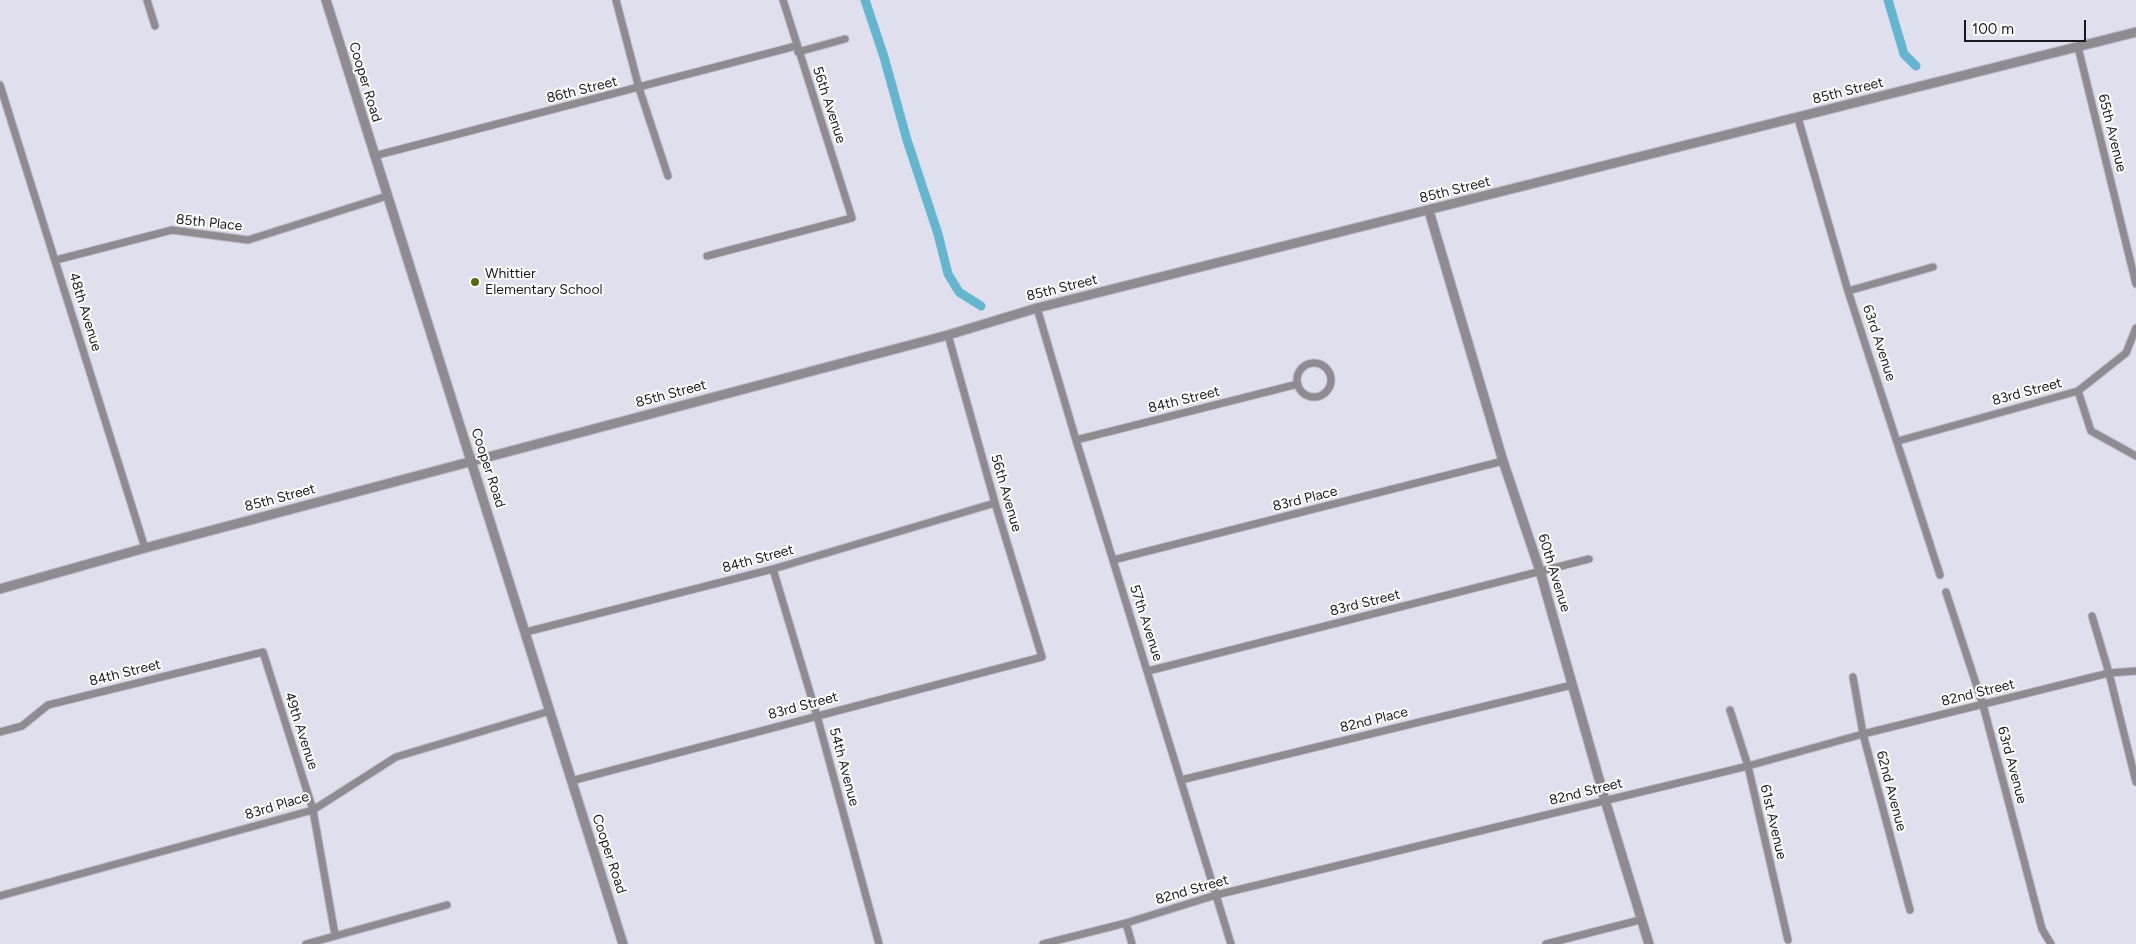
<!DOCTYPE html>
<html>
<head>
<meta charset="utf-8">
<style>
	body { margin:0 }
	#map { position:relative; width:2136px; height:944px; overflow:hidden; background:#e0dfee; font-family:Figtree,sans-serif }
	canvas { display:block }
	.scale { position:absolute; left:1964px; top:20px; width:122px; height:22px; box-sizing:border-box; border:2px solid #1a191e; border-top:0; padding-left:6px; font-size:15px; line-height:18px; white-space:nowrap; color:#1a191e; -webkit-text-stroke:4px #fff; paint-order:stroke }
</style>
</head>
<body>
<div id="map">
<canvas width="2136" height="944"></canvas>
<div class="scale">100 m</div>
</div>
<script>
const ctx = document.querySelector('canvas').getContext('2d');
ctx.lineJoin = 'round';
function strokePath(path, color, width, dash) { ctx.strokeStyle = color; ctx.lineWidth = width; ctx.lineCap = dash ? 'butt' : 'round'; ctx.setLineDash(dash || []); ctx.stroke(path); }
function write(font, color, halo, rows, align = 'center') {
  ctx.font = font + ' Figtree,sans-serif'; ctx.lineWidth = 4; ctx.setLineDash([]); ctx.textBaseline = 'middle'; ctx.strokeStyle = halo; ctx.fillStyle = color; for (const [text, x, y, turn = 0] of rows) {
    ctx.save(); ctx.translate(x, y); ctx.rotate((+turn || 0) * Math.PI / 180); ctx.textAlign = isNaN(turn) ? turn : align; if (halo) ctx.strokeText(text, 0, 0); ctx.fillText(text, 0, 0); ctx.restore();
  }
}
strokePath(new Path2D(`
	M865,0L884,57L907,140L938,234L948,274L959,292L981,306
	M1888,0L1904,54L1916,66`), '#64b5cf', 9);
const minor = new Path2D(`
	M147,0L155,26
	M616,0L639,88L668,176
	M2078,47L2136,284
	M798,52L845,39
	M0,85L145,548
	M1798,118L1848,291L1940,575
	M374,156L796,46
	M707,256L852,218L783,0
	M56,260L172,230L248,240L387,196
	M1848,291L1933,267
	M1037,308L1076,440L1231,944
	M1297 380a17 17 0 1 1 34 0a17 17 0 1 1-34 0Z
	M2078,391L2091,431L2136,456
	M1076,440L1298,384
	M1898,441L2078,391L2126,353L2136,328
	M1113,560L1503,461
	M773,569L817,716L879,944
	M1946,592L1983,705L2042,929L2051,944
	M2092,616L2109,673L2136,782
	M526,632L773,569L995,503
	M1148,671L1589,559
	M1853,677L1863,734L1910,910
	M1730,710L1748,766L1788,940
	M0,732L22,726L48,705L263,652L313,810L335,935
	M1181,780L1572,685
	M571,781L1042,657L995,503L948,335
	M0,896L313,810L396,757L550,711
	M1126,923L1132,944
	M306,944L447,905
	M1043,944L1126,923L1216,895L1748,766L1863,734L2109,673L2136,671
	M1546,944L1640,920`);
const tertiary = new Path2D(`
	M326,0L623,944
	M1429,211L1503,461L1540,571L1605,800L1649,944
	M0,589L145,548L948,335L1037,308L2136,32`);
strokePath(minor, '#bcbbc9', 9);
strokePath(tertiary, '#bcbbc9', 11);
strokePath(minor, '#908b90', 7);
strokePath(tertiary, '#908b90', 9);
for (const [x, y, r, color] of [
	[475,282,5,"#596810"]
]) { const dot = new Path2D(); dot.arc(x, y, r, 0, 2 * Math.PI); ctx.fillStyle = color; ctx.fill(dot); strokePath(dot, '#fff', 2); }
write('14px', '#1a191e', '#fff', [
	["Cooper Road",365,82,73],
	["86th Street",582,90,-14],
	["85th Street",1848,91,-14],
	["56th Avenue",829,105,72],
	["65th Avenue",2112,133,76],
	["85th Street",1455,190,-14],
	["85th Place",209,223,6],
	["85th Street",1062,288,-14],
	["48th Avenue",85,312,73],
	["63rd Avenue",1879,343,72],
	["83rd Street",2027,392,-15],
	["85th Street",671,394,-15],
	["84th Street",1184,400,-14],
	["Cooper Road",488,468,72],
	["56th Avenue",1006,493,74],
	["85th Street",280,498,-15],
	["83rd Place",1305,499,-14],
	["84th Street",758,559,-15],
	["60th Avenue",1554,573,73],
	["83rd Street",1365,603,-14],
	["57th Avenue",1146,623,72],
	["84th Street",125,673,-14],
	["82nd Street",1978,693,-14],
	["83rd Street",803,706,-15],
	["82nd Place",1374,720,-14],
	["49th Avenue",301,731,72],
	["63rd Avenue",2012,765,75],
	["54th Avenue",844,767,75],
	["62nd Avenue",1891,791,75],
	["82nd Street",1586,792,-14],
	["83rd Place",277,806,-17],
	["61st Avenue",1773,822,77],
	["Cooper Road",609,854,72],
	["82nd Street",1192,890,-16]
]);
write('14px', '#1a191e', '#fff', [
	["Whittier",485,274],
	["Elementary School",485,290]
], 'left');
</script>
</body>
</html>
